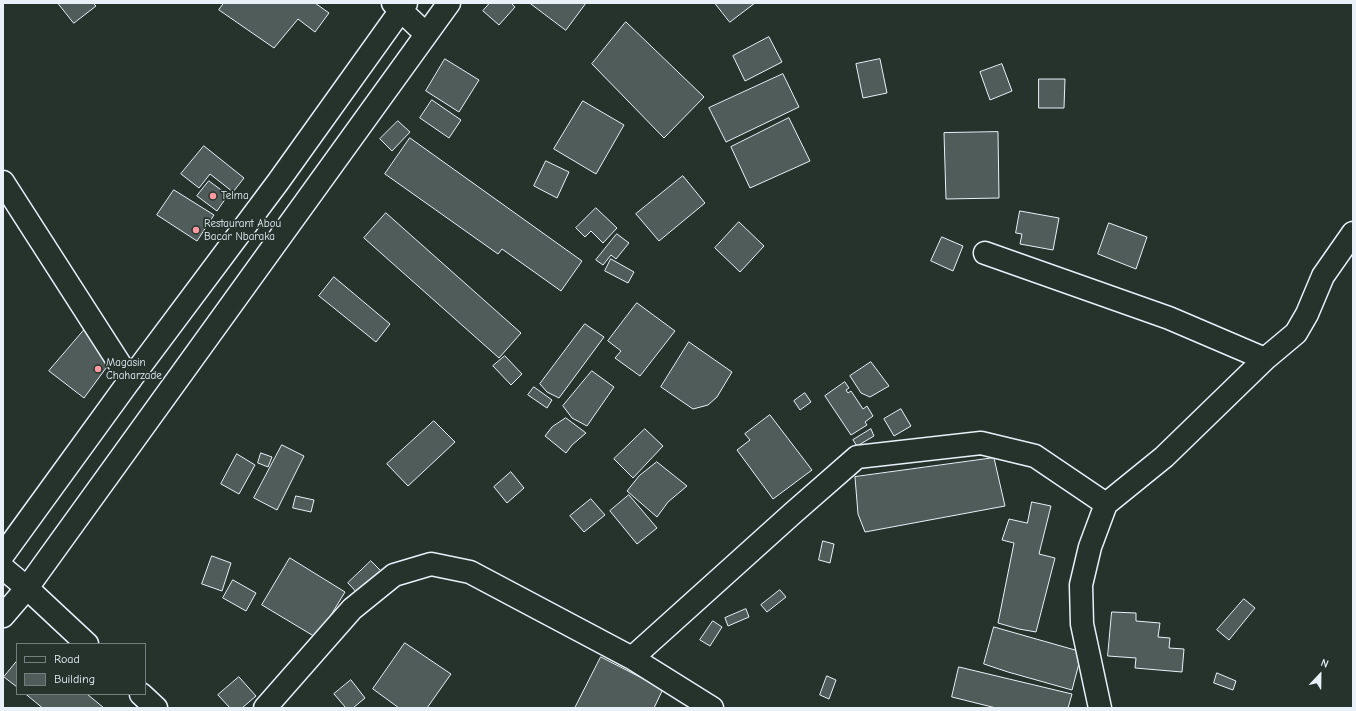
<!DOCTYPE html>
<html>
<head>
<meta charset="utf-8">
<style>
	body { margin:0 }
	#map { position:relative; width:1356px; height:711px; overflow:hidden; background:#26332d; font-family:"Comic Neue",sans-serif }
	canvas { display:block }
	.frame { position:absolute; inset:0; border:4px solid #e8f1f8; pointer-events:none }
	.legend { position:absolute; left:16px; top:643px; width:130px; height:52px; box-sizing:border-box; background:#26332d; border:1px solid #747f7e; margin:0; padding:5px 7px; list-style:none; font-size:12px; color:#e8f1f8 }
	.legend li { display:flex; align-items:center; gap:8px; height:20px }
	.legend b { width:20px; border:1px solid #747f7e }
	.north { position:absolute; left:1300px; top:655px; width:40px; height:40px; -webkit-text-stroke:3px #26332d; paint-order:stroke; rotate:22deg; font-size:11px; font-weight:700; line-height:16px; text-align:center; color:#e8f1f8 }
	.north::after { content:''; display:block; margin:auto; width:14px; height:18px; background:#e8f1f8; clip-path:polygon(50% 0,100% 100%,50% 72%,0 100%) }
</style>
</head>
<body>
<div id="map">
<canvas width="1356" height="711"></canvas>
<div class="frame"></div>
<ul class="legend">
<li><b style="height:5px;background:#26332d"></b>Road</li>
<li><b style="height:11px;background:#505c59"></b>Building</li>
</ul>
<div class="north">N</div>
</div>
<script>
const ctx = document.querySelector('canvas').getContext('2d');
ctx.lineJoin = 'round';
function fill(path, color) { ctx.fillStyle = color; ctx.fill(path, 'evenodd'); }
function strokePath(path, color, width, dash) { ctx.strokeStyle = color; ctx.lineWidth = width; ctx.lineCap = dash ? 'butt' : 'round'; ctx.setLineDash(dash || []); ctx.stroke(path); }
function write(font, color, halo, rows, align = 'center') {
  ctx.font = font + ' "Comic Neue",sans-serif'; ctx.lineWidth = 3.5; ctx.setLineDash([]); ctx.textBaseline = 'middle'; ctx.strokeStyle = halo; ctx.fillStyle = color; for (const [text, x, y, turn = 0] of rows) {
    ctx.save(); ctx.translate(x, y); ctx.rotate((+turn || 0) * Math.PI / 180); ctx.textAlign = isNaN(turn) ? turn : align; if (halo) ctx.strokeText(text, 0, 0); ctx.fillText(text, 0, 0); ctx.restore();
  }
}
const building = new Path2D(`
	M58,3H93L96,6L74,23Z
	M224,3H315L329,13L315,32L298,19L274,48L219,10Z
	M490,3H511L515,7L499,25L483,11Z
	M530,3H586L566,30Z
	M715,3H755L730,22Z
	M626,22L704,97L664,138L592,64Z
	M769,37L782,62L745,81L733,56Z
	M445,59L479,80L459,112L426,91Z
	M880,59L887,93L863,98L856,64Z
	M1002,64L1012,91L990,100L980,72Z
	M783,74L799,107L726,142L709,108Z
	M1039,79H1065L1064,108H1039Z
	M432,100L461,120L449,138L420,118Z
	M583,101L624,125L596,174L554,149Z
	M789,118L810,161L750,188L731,147Z
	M398,121L410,132L392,151L380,139Z
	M998,132L999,198L946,199L944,133Z
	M410,138L582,261L561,291L502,249L498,254L385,174Z
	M204,146L244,178L233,192L210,174L199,188L181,174Z
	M546,161L569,172L557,198L534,186Z
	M683,176L705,203L659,241L636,214Z
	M209,181L228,195L217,211L197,196Z
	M174,190L214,215L197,241L157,215Z
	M596,208L617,228L603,243L591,231L585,237L576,228Z
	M1020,211L1059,218L1053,250L1020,244L1022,234L1016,233Z
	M386,213L521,333L499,358L364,238Z
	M739,222L764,246L740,272L715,248Z
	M1109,223L1147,237L1136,269L1098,254Z
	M617,234L629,243L616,259L611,255L603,265L596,260Z
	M942,237L963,246L953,271L931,261Z
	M611,259L634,272L628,283L605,271Z
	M334,277L390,324L376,342L319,296Z
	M637,303L675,331L640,376L615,358L621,351L608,341Z
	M585,324L604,337L559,398L547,392L540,384Z
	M85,329L109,364L84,398L49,371Z
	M689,342L732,372L717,397L708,405L693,409L661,387Z
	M505,356L522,374L511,385L493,366Z
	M871,362L889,386L870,397L861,393L850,376Z
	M592,371L614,387L587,426L572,418L563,406Z
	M845,382L849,388L846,390L848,393L851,391L863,409L867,406L873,416L865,422L867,425L851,435L825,396Z
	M534,387L552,400L547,408L528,395Z
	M805,393L811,402L800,410L794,401Z
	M901,409L911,426L894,436L884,419Z
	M770,415L812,470L773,499L737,450L750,440L745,434Z
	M566,418L586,433L572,445L566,453L545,436L552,427Z
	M434,421L455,442L408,486L387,464Z
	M645,429L663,446L633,478L614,459Z
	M871,429L874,436L857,446L853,440Z
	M282,445L304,456L277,510L254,498Z
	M261,453L272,457L268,467L258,463Z
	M237,454L255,465L239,494L221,484Z
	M994,458L1005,506L865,532L858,514L855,477Z
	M657,462L687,486L668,502L657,517L627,491L639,476Z
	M511,472L524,488L507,503L494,487Z
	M629,495L657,528L637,544L610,511Z
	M296,496L314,500L311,512L293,508Z
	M591,499L605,515L584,532L570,516Z
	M1032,502L1051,506L1039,554L1055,558L1036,632L1019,629L998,623L1014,543L1002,540L1009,519L1027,523Z
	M823,541L834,544L830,563L819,560Z
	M212,556L231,563L222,591L202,584Z
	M290,558L345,592L317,638L262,605Z
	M371,561L385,575L361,597L348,583Z
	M233,580L256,593L246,611L223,598Z
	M780,590L786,597L767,612L761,605Z
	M1244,599L1255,608L1229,640L1217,630Z
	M746,609L749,617L728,626L725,618Z
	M1112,612L1136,613V621L1160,623L1158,637L1170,638L1169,648L1184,649L1182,672L1135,668L1136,658L1108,656Z
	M713,621L722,627L710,646L700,640Z
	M994,627L1082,652L1072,690L1008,672L984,664Z
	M405,643L451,674L427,708H399L373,689Z
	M601,657L663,689L654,708H575Z
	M17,661V687L4,677Z
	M959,667L1072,694L1068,708H996L952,697Z
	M1217,673L1236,681L1233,690L1214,683Z
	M827,676L836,680L829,699L820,695Z
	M239,677L256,696L242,708H230L218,695Z
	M351,680L365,698L353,708H346L334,694Z
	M26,694H87L104,708H43Z`);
fill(building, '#505c59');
strokePath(building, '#e8f1f8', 1);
const minor = new Path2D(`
	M393,3L426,34
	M3,182L130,380
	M985,253L1169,318L1265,359
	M3,568L27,588L87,644
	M632,658L793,513L857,457L981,443L1035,456L1106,504
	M141,694L156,708
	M265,708L352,609L394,575L431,564L470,572L632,658L712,708
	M1100,708L1082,624L1081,585L1090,547L1106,504L1164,457L1265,359L1296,333L1307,314L1323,276L1353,233`);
const secondary = new Path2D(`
	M3,555L130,380L278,182L406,3
	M3,616L27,588L449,3`);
strokePath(minor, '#e8f1f8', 25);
strokePath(secondary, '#e8f1f8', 25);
strokePath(minor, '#26332d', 22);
strokePath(secondary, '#26332d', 22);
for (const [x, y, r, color] of [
	[213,196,4,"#ff9aa2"],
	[196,230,4,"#ff9aa2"],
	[98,369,4,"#ff9aa2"]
]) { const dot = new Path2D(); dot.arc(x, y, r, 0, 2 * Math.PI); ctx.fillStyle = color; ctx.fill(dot); strokePath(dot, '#26332d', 1.5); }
write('11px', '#e8f1f8', '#26332d', [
	["Telma",221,196],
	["Restaurant Abou",204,224],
	["Bacar Nbaraka",204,237],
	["Magasin",106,363],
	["Chaharzade",106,376]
], 'left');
</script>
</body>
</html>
